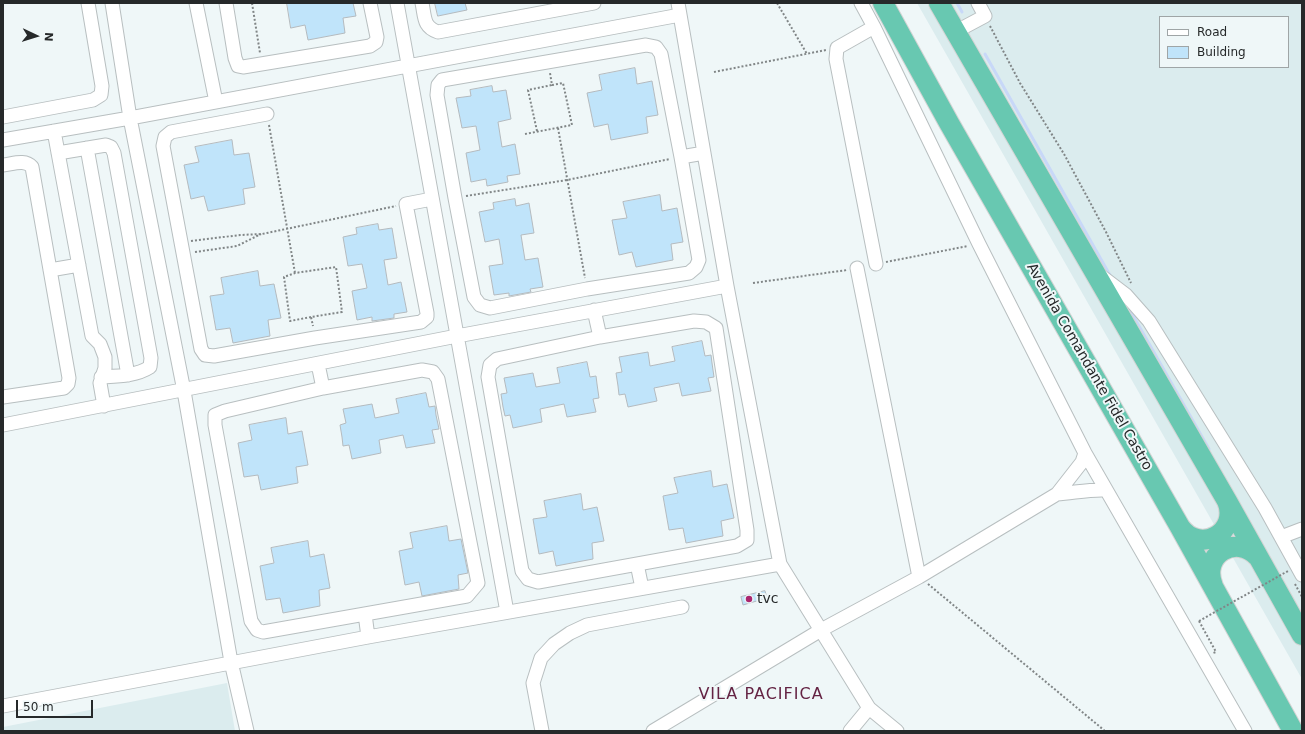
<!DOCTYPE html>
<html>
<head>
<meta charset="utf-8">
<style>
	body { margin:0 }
	#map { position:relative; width:1305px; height:734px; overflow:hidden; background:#eff7f8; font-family:"DejaVu Sans",sans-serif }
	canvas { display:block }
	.frame { position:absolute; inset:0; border:4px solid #26292a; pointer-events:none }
	.legend { position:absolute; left:1159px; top:16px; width:130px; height:52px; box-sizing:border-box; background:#eff7f8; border:1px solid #9fa5a6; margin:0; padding:5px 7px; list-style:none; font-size:12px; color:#26292a }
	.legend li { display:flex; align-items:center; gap:8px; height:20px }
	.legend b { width:20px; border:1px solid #9fa5a6 }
	.north { position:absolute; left:16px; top:16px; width:40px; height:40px; -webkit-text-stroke:3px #eff7f8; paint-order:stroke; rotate:94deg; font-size:11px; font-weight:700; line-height:16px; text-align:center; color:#26292a }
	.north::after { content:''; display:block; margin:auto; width:14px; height:18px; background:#26292a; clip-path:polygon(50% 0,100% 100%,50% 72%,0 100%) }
	.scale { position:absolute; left:16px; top:700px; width:77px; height:18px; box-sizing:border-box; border:2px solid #26292a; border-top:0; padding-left:5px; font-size:12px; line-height:14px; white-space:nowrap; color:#26292a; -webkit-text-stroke:3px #eff7f8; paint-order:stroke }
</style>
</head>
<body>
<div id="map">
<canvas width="1305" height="734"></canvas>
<div class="frame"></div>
<ul class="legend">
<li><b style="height:5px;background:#fff"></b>Road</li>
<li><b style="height:11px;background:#c0e4fa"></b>Building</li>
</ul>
<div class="north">N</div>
<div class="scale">50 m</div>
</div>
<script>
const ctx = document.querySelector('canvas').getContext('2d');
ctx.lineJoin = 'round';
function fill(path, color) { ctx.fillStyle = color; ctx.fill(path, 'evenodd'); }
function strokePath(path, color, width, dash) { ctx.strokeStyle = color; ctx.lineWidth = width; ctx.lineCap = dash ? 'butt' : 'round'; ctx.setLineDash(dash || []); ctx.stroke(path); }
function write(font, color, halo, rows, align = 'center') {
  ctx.font = font + ' "DejaVu Sans",sans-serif'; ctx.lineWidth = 4; ctx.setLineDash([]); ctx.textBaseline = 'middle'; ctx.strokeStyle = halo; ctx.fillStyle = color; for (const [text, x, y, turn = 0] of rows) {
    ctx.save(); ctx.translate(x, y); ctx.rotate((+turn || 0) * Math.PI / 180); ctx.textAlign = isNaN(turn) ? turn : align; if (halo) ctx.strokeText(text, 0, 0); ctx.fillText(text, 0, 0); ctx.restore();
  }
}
fill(new Path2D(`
	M917,3H1302V679ZM1160,17H1288V67H1160Z
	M227,683L235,731H3V727Z`), '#dbecee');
strokePath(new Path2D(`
	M957,3L962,12
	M985,54L1111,277
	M1127,305L1209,449`), '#c8d8f8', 3);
const building = new Path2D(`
	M287,3H353L356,16L343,18L345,33L308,40L305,25L291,28Z
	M435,3H465L467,10L438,16Z
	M635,68L637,84L652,81L658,115L646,117L648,133L611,140L608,124L594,127L587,93L602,90L599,75Z
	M492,86L493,92L506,90L511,119L498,122L502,147L515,144L520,174L507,176L508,182L487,186L486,179L471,182L466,153L480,150L476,126L462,128L456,98L471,96L470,90Z
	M232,140L234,155L249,153L255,187L243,189L245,204L208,211L204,196L191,199L184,165L199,162L195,147Z
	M660,195L662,211L677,208L683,242L671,244L673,260L636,267L632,252L619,255L612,220L627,218L623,202Z
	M515,199L516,206L529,203L534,233L521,235L525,260L538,258L543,287L530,289L531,292L509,296V293L494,295L489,266L503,264L499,239L485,242L479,212L494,209L493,203Z
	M378,224L379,230L392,228L397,258L384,260L388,285L401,282L407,312L394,314V318L372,321V317L357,320L352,291L367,288L362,264L348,266L343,237L357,234L356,228Z
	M258,271L260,286L274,284L281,318L268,320L270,336L233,343L230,328L216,330L210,296L224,294L221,278Z
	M702,341L705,356L711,355L712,363L714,377L708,378L711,391L682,396L679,383L654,388L657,401L628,407L625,394L619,395L618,386L616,373L622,372L619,357L648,352L650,366L675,361L672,347Z
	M587,362L590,377L596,376L597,384L599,398L593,399L596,412L567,417L564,404L540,409L542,422L513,428L510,415L505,416L503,407L501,394L507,393L504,378L533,373L536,387L560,383L557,368Z
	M426,393L429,407L435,406L436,415L439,429L432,430L435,443L406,448L403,435L379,440L381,453L352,459L349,445L343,446L342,437L340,425L346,423L343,409L372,404L375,418L399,413L396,399Z
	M286,418L288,434L302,431L308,465L296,467L298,483L261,490L258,475L244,477L238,443L252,440L249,425Z
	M711,471L713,487L727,484L734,518L721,521L723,536L686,543L683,528L669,530L663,496L678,493L674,478Z
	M581,494L583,510L597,507L604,541L592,543L593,559L556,566L553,551L539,554L533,519L547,517L544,501Z
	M447,526L449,541L461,539L468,573L458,575L459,589L422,596L419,582L405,585L399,551L413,548L410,533Z
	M308,541L310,557L324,554L330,588L319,590L320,606L283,613L280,598L266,600L260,566L274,563L271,548Z
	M765,591L767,598L743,605L741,597Z`);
fill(building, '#c0e4fa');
strokePath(building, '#b4babe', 1);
const minor = new Path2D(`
	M112,3L130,118L184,391L231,662L247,731
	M196,3L216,102
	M226,3L235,58L238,66L243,67L370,46L376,42L377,37L370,3
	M397,3L507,612
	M422,3C425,17 423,27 438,32L594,3
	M678,3L727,286L780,564L869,708L897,731
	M861,3L874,27L979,244L1085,453L1245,731
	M874,27L837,48L836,59L876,264
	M955,32L985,16L978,3
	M646,45L656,47L661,54L681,157L699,260L696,267L689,273L587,289L490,308L480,305L474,297L455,198L437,95L438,85L442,80Z
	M267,114L171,132L165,137L163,146L201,349L205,355L214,356L315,338L421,322L427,317V313L406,204L432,199
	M3,117L93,100L101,95L102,86L88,3
	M54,131L92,336L100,344L105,357V368L100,383L104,406
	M3,140L130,118L680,15
	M87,148L128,375
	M58,153L106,145L111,147L114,153L151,358L150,367C136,376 118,376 101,377
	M681,157L704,153
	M3,165C13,164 25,159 32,167L69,378L68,384L64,388L3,397
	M857,268L919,577
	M50,270L79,265
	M1101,276L1126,295L1149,321L1265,508L1302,575
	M594,310L600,337
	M694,321L706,322L716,328L747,530V540L737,546L538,582L528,579L522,571L488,377L490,365L497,359L600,337Z
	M318,364L323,388
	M422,370L433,372L438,379L478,583L467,596L263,632L257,630L251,621L215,425V415L225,411L323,388Z
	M3,425L457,336L727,286
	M1057,494C1073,493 1090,489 1106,490
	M1281,537L1302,529
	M637,564L642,588
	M365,614L368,637
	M3,706L368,637L780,564
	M542,731L533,683L541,658L554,644L570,633L587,625L682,607
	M653,731L821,630L919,577L1057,494L1082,462L1085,453
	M850,731L869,708`);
const highway = new Path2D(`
	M883,3L949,123L1180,527L1293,731
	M939,3L1227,501L1302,635
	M1180,527C1200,555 1240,532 1227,501
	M1213,586C1200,555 1236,533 1258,557`);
strokePath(minor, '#b8bfc0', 15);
strokePath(highway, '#d4d4d4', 22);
strokePath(new Path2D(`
	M252,3L260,53
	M777,3L807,54
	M990,26L1020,83L1064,154L1106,232L1131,283
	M714,72L826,50
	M269,125L295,273
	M558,128L585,278
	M537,131L528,90L552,85
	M525,134L572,125L563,83L552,85L550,73
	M466,196L567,180L670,159
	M191,241L240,235L262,234L396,206
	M195,252L237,246L261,234
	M886,262L968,246
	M753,283L847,270
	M311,317L290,321L284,277L295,273L336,267L342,312L311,317L313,326
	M928,584L1105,731
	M1295,584L1302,597
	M1199,621L1216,652L1213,653`), '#818687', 2, [2, 2]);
strokePath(minor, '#fff', 13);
strokePath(highway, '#68c8b1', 20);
strokePath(new Path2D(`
	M1199,621L1288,571`), '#818687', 2, [2, 2]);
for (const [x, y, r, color] of [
	[749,599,4,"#aa266f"]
]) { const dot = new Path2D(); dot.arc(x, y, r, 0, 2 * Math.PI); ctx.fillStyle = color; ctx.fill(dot); strokePath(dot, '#eff7f8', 1.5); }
write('14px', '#26292a', '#eff7f8', [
	["Avenida Comandante Fidel Castro",1089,367,60]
]);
write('14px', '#26292a', '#eff7f8', [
	["tvc",757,599]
], 'left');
ctx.letterSpacing = '1px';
write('16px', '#642343', '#eff7f8', [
	["VILA PACIFICA",761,695]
]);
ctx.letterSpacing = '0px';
</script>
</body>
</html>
